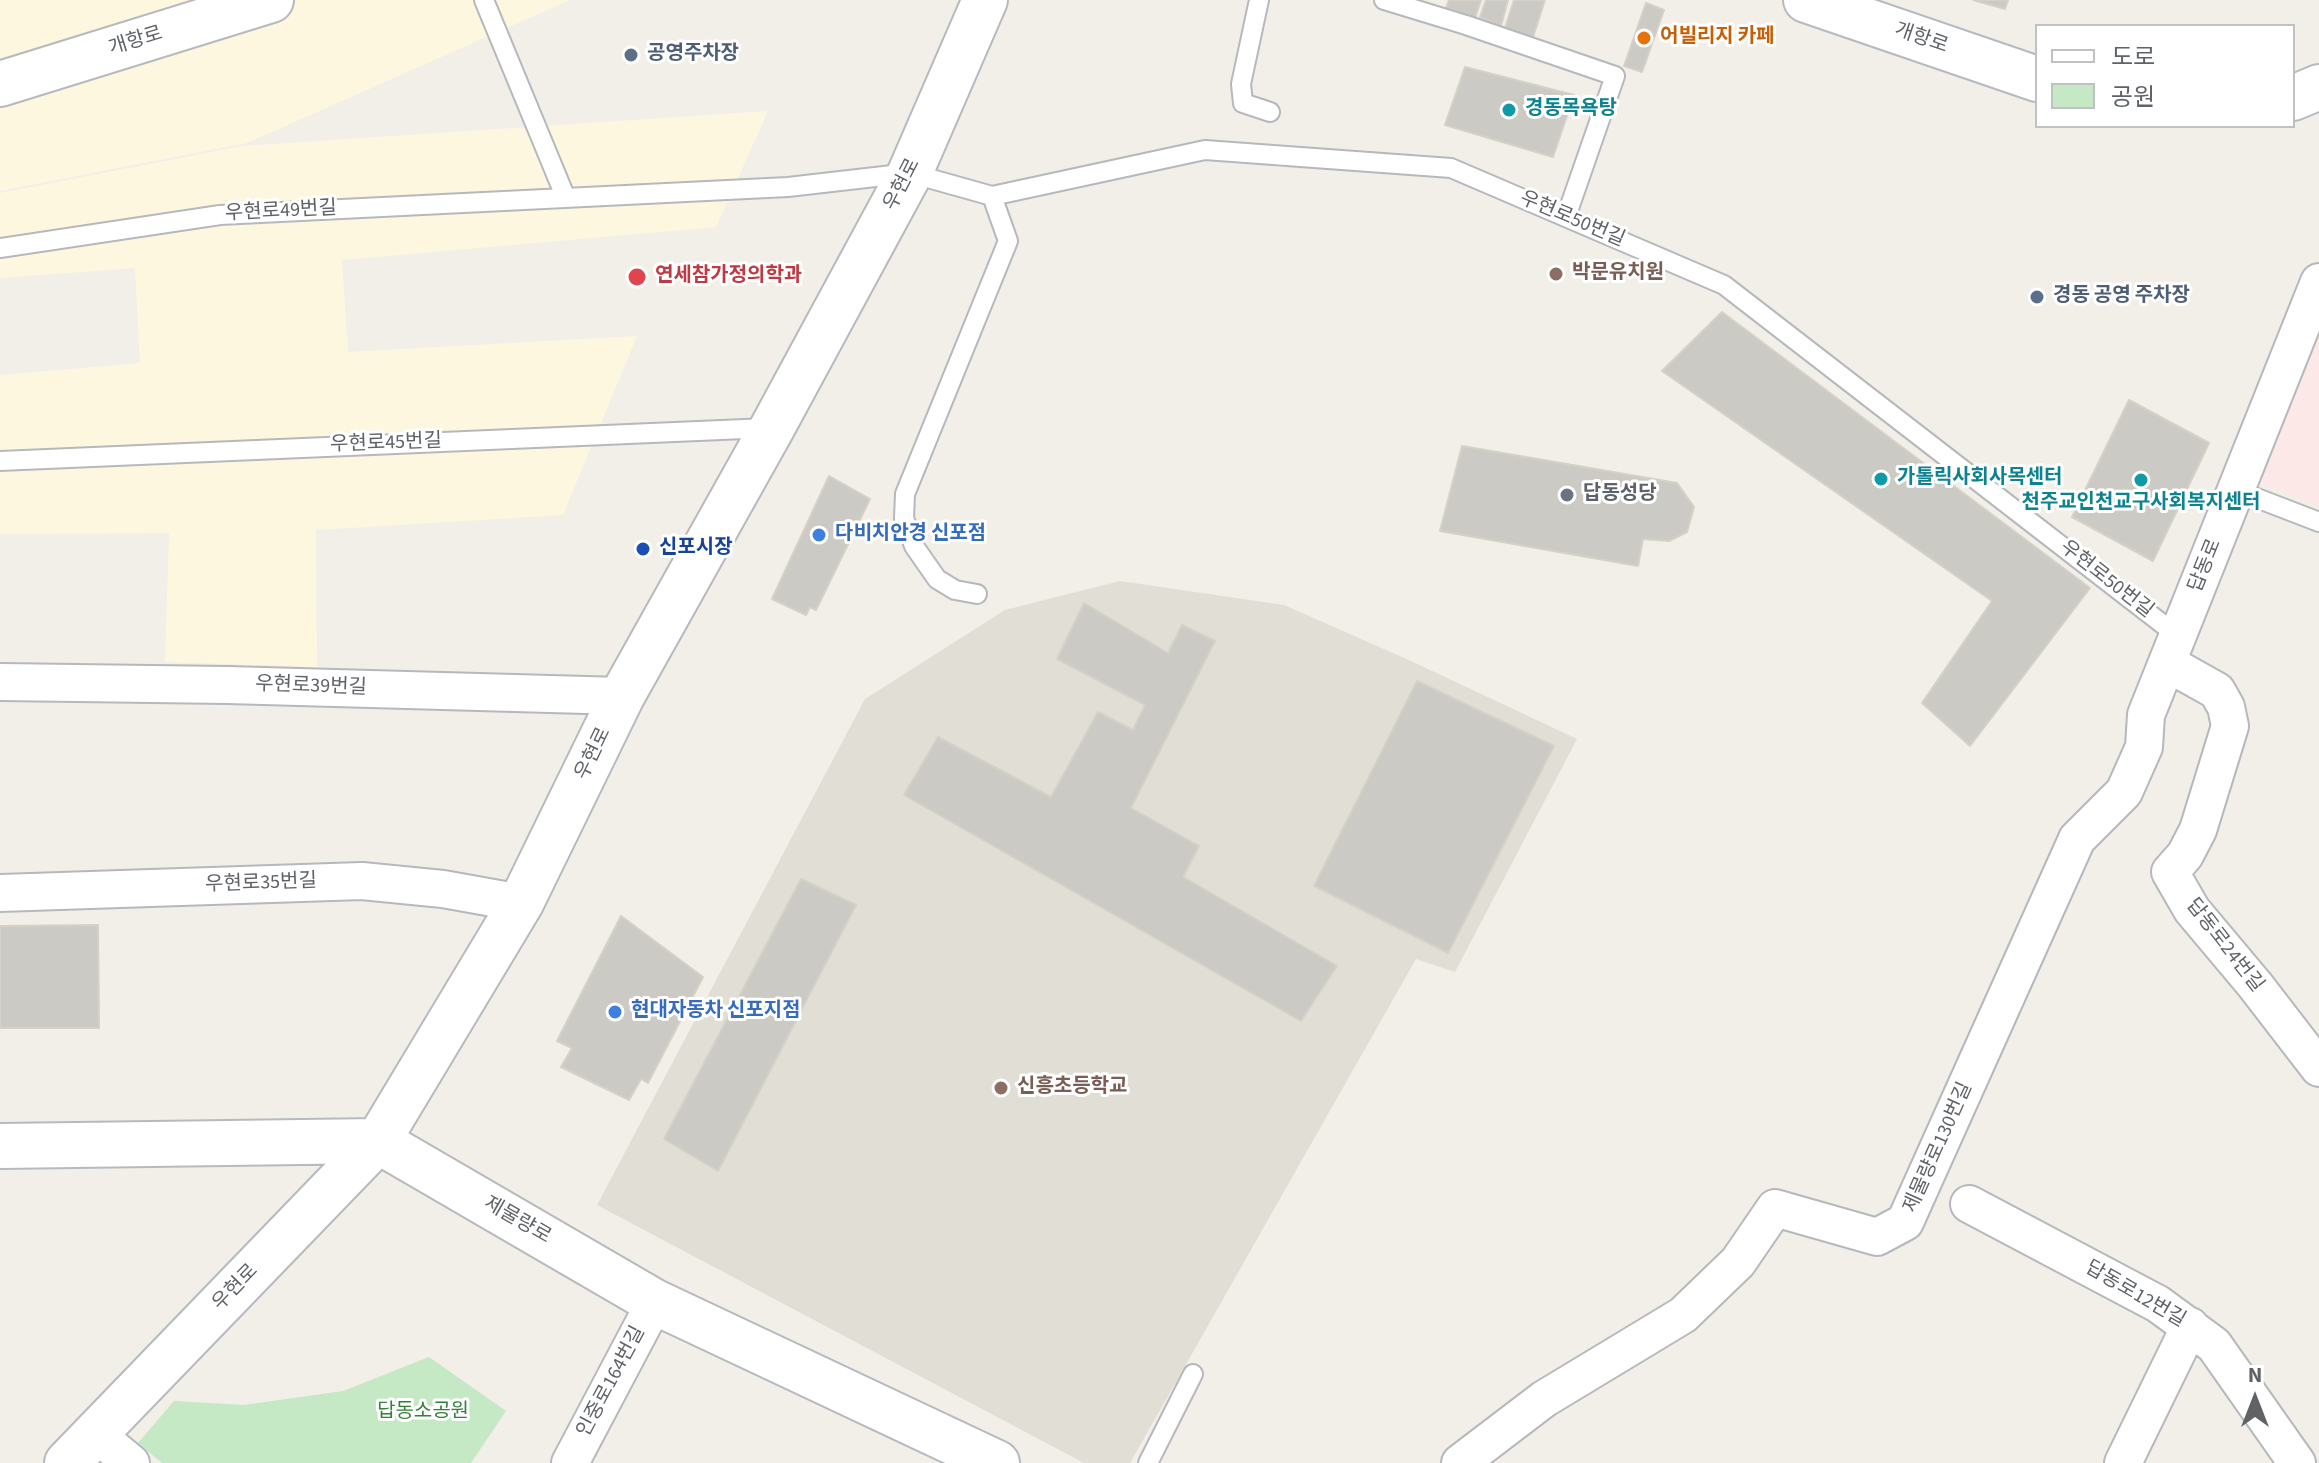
<!DOCTYPE html>
<html>
<head>
<meta charset="utf-8">
<style>
	body { margin:0 }
	#map { position:relative; width:2319px; height:1463px; overflow:hidden; background:#f1efe8; font-family:"Source Sans 3","Noto Sans KR",sans-serif }
	canvas { display:block }
	.legend { position:absolute; left:2035px; top:24px; width:260px; height:104px; box-sizing:border-box; background:#fff; border:2px solid #bfc1c3; margin:0; padding:10px 14px; list-style:none; font-size:24px; color:#5f6368 }
	.legend li { display:flex; align-items:center; gap:16px; height:40px }
	.legend b { width:40px; border:2px solid #bfc1c3 }
	.north { position:absolute; left:2215px; top:1359px; width:80px; height:80px; -webkit-text-stroke:6px #fff; paint-order:stroke; rotate:0deg; font-size:22px; font-weight:700; line-height:32px; text-align:center; color:#5f6368 }
	.north::after { content:''; display:block; margin:auto; width:28px; height:36px; background:#5f6368; clip-path:polygon(50% 0,100% 100%,50% 72%,0 100%) }
</style>
</head>
<body>
<div id="map">
<canvas width="2319" height="1463"></canvas>
<ul class="legend">
<li><b style="height:10px;background:#fff"></b>도로</li>
<li><b style="height:22px;background:#c5e8c5"></b>공원</li>
</ul>
<div class="north">N</div>
</div>
<script>
const ctx = document.querySelector('canvas').getContext('2d');
ctx.lineJoin = 'round';
function fill(path, color) { ctx.fillStyle = color; ctx.fill(path, 'evenodd'); }
function strokePath(path, color, width, dash) { ctx.strokeStyle = color; ctx.lineWidth = width; ctx.lineCap = dash ? 'butt' : 'round'; ctx.setLineDash(dash || []); ctx.stroke(path); }
function write(font, color, halo, rows, align = 'center') {
  ctx.font = font + ' "Source Sans 3","Noto Sans KR",sans-serif'; ctx.lineWidth = 6; ctx.setLineDash([]); ctx.textBaseline = 'middle'; ctx.strokeStyle = halo; ctx.fillStyle = color; for (const [text, x, y, turn = 0] of rows) {
    ctx.save(); ctx.translate(x, y); ctx.rotate((+turn || 0) * Math.PI / 180); ctx.textAlign = isNaN(turn) ? turn : align; if (halo) ctx.strokeText(text, 0, 0); ctx.fillText(text, 0, 0); ctx.restore();
  }
}
fill(new Path2D(`
	M0,0H570L247,143L0,191Z
	M768,111L716,227L342,260L348,352L637,336L563,515L316,530L317,667L165,662L169,533L0,534V375L140,363L135,268L0,278V193L242,146Z`), '#fef7e0');
fill(new Path2D(`
	M1120,581L1284,605L1411,661L1577,739L1455,972L1416,959L1130,1463H1084L597,1205L865,699L1005,610Z`), '#e1ded6');
fill(new Path2D(`
	M2319,336V506L2260,482Z`), '#fce8e6');
fill(new Path2D(`
	M429,1357L506,1411L471,1463H162L138,1443L174,1401L244,1405L343,1391Z`), '#c5e8c5');
const building = new Path2D(`
	M1449,0H1481L1475,18L1446,8Z
	M1486,0H1508L1501,26L1480,17Z
	M1514,0H1545L1532,40L1505,28Z
	M1973,0H2008L2005,9Z
	M1646,3L1664,10L1642,72L1624,66Z
	M1465,67L1574,95L1553,157L1445,125Z
	M1722,312L2090,588L1970,746L1922,703L1992,601L1662,371Z
	M2129,400L2209,443L2153,561L2072,517Z
	M1462,446L1677,483L1694,507L1687,532L1669,541L1643,539L1638,566L1440,531Z
	M829,476L870,499L816,610L810,607L806,615L772,599Z
	M1084,603L1168,653L1182,625L1215,641L1131,808L1199,846L1183,877L1337,966L1301,1021L904,795L938,737L1051,797L1098,712L1133,730L1145,705L1057,659Z
	M1417,681L1554,746L1448,953L1314,886Z
	M801,879L856,905L718,1171L664,1139Z
	M621,916L703,977L648,1083L641,1079L629,1100L561,1067L572,1048L557,1041Z
	M98,925L99,1028H0V926Z`);
fill(building, '#cccac5');
strokePath(building, '#d6d1c6', 2);
const lane = new Path2D(`
	M484,0L565,196
	M1259,0L1241,84L1243,103L1270,112
	M1384,0L1466,25L1615,76L1566,217
	M992,196L1205,150L1451,168L1724,285L2178,636
	M0,248L220,215L788,187L910,173L992,196L1008,241L905,494L904,518L914,546L937,579L955,590L977,594
	M0,461L768,428
	M2236,490L2319,522
	M1148,1463L1193,1374`);
const street = new Path2D(`
	M2167,663L2217,691L2226,707L2230,726L2198,830L2185,855L2170,872L2192,910L2255,985L2319,1068
	M0,682L227,685L622,696
	M0,893L362,881L443,889L521,903
	M1969,1204L2158,1304L2214,1345L2297,1463
	M95,1433L131,1463
	M570,1463L655,1302
	M1460,1463L1544,1399L1683,1315L1738,1262L1775,1208L1877,1237L1905,1222L2077,839L2124,792L2144,747L2146,715L2319,282
	M2123,1463L2190,1326`);
const secondary = new Path2D(`
	M1806,0L2037,79
	M0,84L271,0
	M2293,98L2319,87
	M0,1146L378,1141L655,1302L997,1463
	M67,1463L378,1141L521,903L622,696L772,428L910,173L985,0`);
strokePath(lane, '#b5b8bc', 22);
strokePath(street, '#b5b8bc', 40);
strokePath(secondary, '#b6babf', 48);
strokePath(lane, '#fff', 18);
strokePath(street, '#fff', 36);
strokePath(secondary, '#fff', 44);
for (const [x, y, r, color] of [
	[1644,38,8,"#e8710a"],
	[631,55,8,"#5c6f8a"],
	[1509,110,8,"#0f9aa8"],
	[1556,274,8,"#8d6e63"],
	[637,277,10,"#e0444e"],
	[2037,297,8,"#5c6f8a"],
	[1881,479,8,"#0f9aa8"],
	[2141,480,8,"#0f9aa8"],
	[1567,495,8,"#6b7280"],
	[819,535,8,"#3f7fe0"],
	[643,549,8,"#1a4fb4"],
	[615,1012,8,"#3f7fe0"],
	[1001,1088,8,"#8d6e63"]
]) { const dot = new Path2D(); dot.arc(x, y, r, 0, 2 * Math.PI); ctx.fillStyle = color; ctx.fill(dot); strokePath(dot, '#fff', 3); }
write('bold 20px', '#c56008', '#fff', [
	["어빌리지 카페",1660,38]
], 'left');
write('20px', '#5f6368', '#fff', [
	["개항로",1921,39,19],
	["개항로",136,42,-17],
	["우현로",903,185,-63],
	["우현로49번길",281,212,-3],
	["우현로50번길",1572,220,23],
	["우현로45번길",386,444,-2],
	["답동로",2206,566,-68],
	["우현로50번길",2106,580,38],
	["우현로39번길",311,687,2],
	["우현로",594,754,-64],
	["우현로35번길",261,884,-2],
	["답동로24번길",2224,946,52],
	["제물량로130번길",1939,1148,-66],
	["제물량로",517,1221,30],
	["우현로",236,1288,-46],
	["답동로12번길",2135,1295,30],
	["인중로164번길",612,1382,-62]
]);
write('bold 20px', '#4e5e75', '#fff', [
	["공영주차장",647,55],
	["경동 공영 주차장",2053,297]
], 'left');
write('bold 20px', '#0d838f', '#fff', [
	["경동목욕탕",1525,110],
	["가톨릭사회사목센터",1897,479],
	["천주교인천교구사회복지센터",2141,504,"center"]
], 'left');
write('bold 20px', '#785e54', '#fff', [
	["박문유치원",1572,274],
	["신흥초등학교",1017,1088]
], 'left');
write('bold 20px', '#be3a42', '#fff', [
	["연세참가정의학과",655,277]
], 'left');
write('bold 20px', '#5b616d', '#fff', [
	["답동성당",1583,495]
], 'left');
write('bold 20px', '#366cbe', '#fff', [
	["다비치안경 신포점",835,535],
	["현대자동차 신포지점",631,1012]
], 'left');
write('bold 20px', '#164399', '#fff', [
	["신포시장",659,549]
], 'left');
write('20px', '#348238', '#fff', [
	["답동소공원",423,1413]
]);
</script>
</body>
</html>
